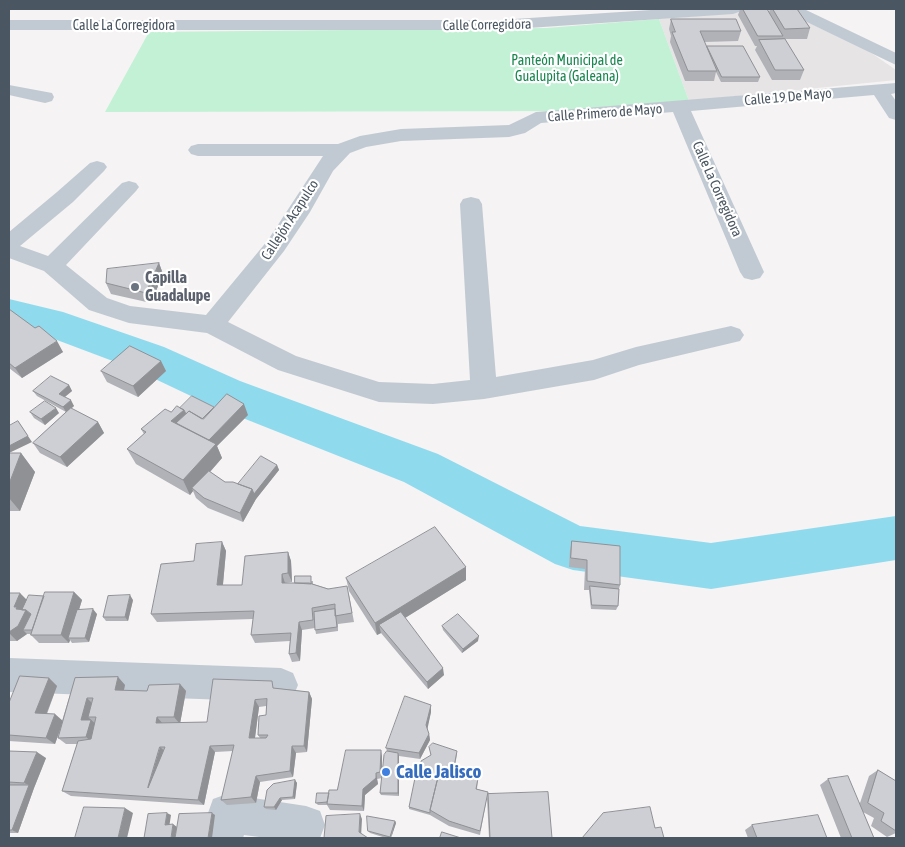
<!DOCTYPE html>
<html>
<head>
<meta charset="utf-8">
<style>
	body { margin:0 }
	#map { position:relative; width:905px; height:847px; overflow:hidden; background:#f5f3f3; font-family:"Asap Condensed",sans-serif }
	canvas { display:block }
	.frame { position:absolute; inset:0; border:10px solid #4a5661; pointer-events:none }
</style>
</head>
<body>
<div id="map">
<canvas width="905" height="847"></canvas>
<div class="frame"></div>
</div>
<script>
const ctx = document.querySelector('canvas').getContext('2d');
ctx.lineJoin = 'round';
function fill(path, color) { ctx.fillStyle = color; ctx.fill(path, 'evenodd'); }
function strokePath(path, color, width, dash) { ctx.strokeStyle = color; ctx.lineWidth = width; ctx.lineCap = dash ? 'butt' : 'round'; ctx.setLineDash(dash || []); ctx.stroke(path); }
function write(font, color, halo, rows, align = 'center') {
  ctx.font = font + ' "Asap Condensed",sans-serif'; ctx.lineWidth = 4.5; ctx.setLineDash([]); ctx.textBaseline = 'middle'; ctx.strokeStyle = halo; ctx.fillStyle = color; for (const [text, x, y, turn = 0] of rows) {
    ctx.save(); ctx.translate(x, y); ctx.rotate((+turn || 0) * Math.PI / 180); ctx.textAlign = isNaN(turn) ? turn : align; if (halo) ctx.strokeText(text, 0, 0); ctx.fillText(text, 0, 0); ctx.restore();
  }
}
fill(new Path2D(`
	M779,9L867,50L896,70V80L689,101L659,19Z`), '#e6e4e5');
fill(new Path2D(`
	M659,19L689,101L570,111L105,112L149,32L547,28Z`), '#c3f1d5');
fill(new Path2D(`
	M9,299L63,312L164,347L240,381L438,454L580,526L711,543L896,516V560L711,589L573,570L555,564L404,482L210,405L134,369L41,334L9,327Z`), '#90daee');
fill(new Path2D(`
	M666,9H741L739,12L733,14L499,30H9V20H499Z
	M784,9H804L896,53V65L786,12Z
	M896,83V93L891,94L896,101V120L889,118L874,95L691,111L764,272L760,278L752,280L744,278L740,272L673,112L541,123L525,133L509,137L401,141L366,147L350,153L333,171L310,212L284,251L228,322L296,356L379,382L433,384L470,380L460,204L463,199L471,197L479,199L482,204L496,377L593,360L636,347L731,326L740,329L744,335L740,341L639,365L594,380L484,399L433,404L379,402L278,370L207,333L129,323L89,310L44,271L9,258V232L57,192L90,163L97,161L104,163L107,167L104,171L73,202L20,246L48,256L122,183L129,181L136,183L139,187L136,191L66,265L107,298L130,306L206,315L268,240L323,156H198L191,154L188,150L191,146L198,144H338L360,136L401,129L509,125L536,112Z
	M9,85L52,93L54,97L52,101L45,103L9,95Z
	M9,658L281,668L293,673L298,685L293,697L281,702L9,692Z
	M227,794L306,806L320,811L325,825L320,838H267L244,835L243,838H205L208,813L213,799Z`), '#c1cad2');
fill(new Path2D(`
	M740,9H767L769,12L770,9H797L810,28L807,39H782L804,70L800,80H772L755,50L757,46H755L738,15Z
	M671,19L741,31L738,41L704,42L707,47V46L760,77L758,82H721L716,72L714,81H685L670,42L671,36L669,29Z
	M159,263L163,274L151,303L111,294L106,283Z
	M9,309L63,352L22,378L9,368Z
	M161,361L166,371L138,397L107,382L101,371Z
	M69,385L72,391L65,397L74,406L71,409L98,422L104,433L67,467L40,453L33,443L66,412L37,396L33,391Z
	M214,407L248,415L217,446L222,458L210,472L225,482L238,484L277,465L279,470L256,499L243,522L208,508L196,498L193,491L190,495L136,464L127,449L144,434L141,429L171,412L180,408Z
	M30,412L59,413L45,425L34,418Z
	M9,453H21L35,472L20,511H9Z
	M572,541L620,585L619,589L618,606L616,610L591,609L589,590H584L585,569L569,567L570,550Z
	M222,542L226,551L223,585H242L288,552L291,561L292,582L285,583H295L313,581V584L349,595L354,622L338,624V631L316,634L315,628L302,630L300,661L292,662L289,654L290,641L255,643L251,635L253,619L157,622L151,614L194,561Z
	M466,567V580L405,618L444,675L428,689L381,633L377,635L349,591L346,578Z
	M74,592L82,600L79,610L97,614L89,642L72,643L70,640L69,643H39L31,635V634H27L17,641H9V593L27,600L44,596Z
	M133,600L128,621H106L103,617Z
	M442,626L478,641L462,653L443,630Z
	M118,677L125,685L124,690L147,691L180,684L186,691L180,723L207,722L275,688L309,692L312,699L307,752L296,753L293,777L260,782L256,803L227,805L221,800L233,751L215,752L204,805L71,796L62,791L77,744H66L58,738L59,733L55,744L9,741V703L49,678L57,686L47,714L62,721L75,678ZM266,706V715L258,735L260,738H255L259,707Z
	M431,705V712L427,728L429,734L430,740L420,759L399,756V796L381,795L380,793L387,751L386,748Z
	M429,747L457,754L455,766L478,779L477,789L488,792L480,835L449,826L430,815L409,809V807L420,777L431,755Z
	M9,751L46,758L34,788L18,833H9Z
	M382,756V778L377,779L378,784L365,795L364,811L330,810L327,805H318L316,803L337,790Z
	M878,770L896,781V833L887,837L871,826L874,818L863,812L874,838H841L820,785L828,779L860,803L869,776Z
	M295,780L297,783L295,799L282,800L276,810L266,809L264,807Z
	M488,794L552,838H489L487,799Z
	M395,821L396,823L391,838H386L370,833L368,831Z
	M752,825L827,838H748L745,830Z`), '#b0b2b7');
fill(new Path2D(`
	M159,263L163,274L151,303L146,293Z
	M57,341L63,352L22,378L15,368Z
	M161,361L166,371L138,397L133,386Z
	M69,385L72,391L62,399L59,394Z
	M71,400L74,406L66,412L63,407Z
	M244,404L248,415L217,446L222,458L194,490L192,488L193,491L190,495L183,480L206,443Z
	M56,408L59,413L45,425L41,419Z
	M184,410L188,419L173,426L171,421Z
	M18,421L32,442L9,453V446Z
	M98,422L104,433L67,467L60,457Z
	M21,453L35,472L20,511L9,498V484Z
	M277,465L279,470L256,499L243,522L240,513L252,489Z
	M222,542L226,551L222,594L217,585Z
	M288,552L291,561L292,582L288,573Z
	M466,567V580L384,631L379,625L381,633L377,635L375,623Z
	M282,574L285,583V592L282,583Z
	M74,592L82,600L70,638H68L70,640L69,643L61,635Z
	M20,593L29,602L21,613L14,607Z
	M130,595L133,600L128,621L125,617Z
	M93,609L97,614L89,642L85,638Z
	M26,610L35,618L23,630L27,634L17,641L9,633V632Z
	M299,622L302,630L300,661L296,653Z
	M479,636L478,641L462,653L463,649Z
	M443,668L444,675L428,689L427,682Z
	M118,677L125,685L122,698L115,690Z
	M49,678L57,686L44,720L35,713Z
	M180,684L186,691L180,724L174,717Z
	M309,692L312,699L307,752L304,746Z
	M87,698L94,705L88,717L99,727L94,744L86,737L81,720Z
	M255,700L259,707L254,745L249,738Z
	M431,705V712L427,731L426,725Z
	M55,714L63,721L55,744L46,738Z
	M157,717L163,724L156,723Z
	M429,734L430,740L420,759L419,753Z
	M210,746L215,752L204,805L198,800Z
	M292,746L296,753L293,777L290,771Z
	M160,747L167,753L155,793L148,787Z
	M381,750L382,756V778L380,772Z
	M37,752L46,758L34,788L18,833L12,830L29,785L24,783Z
	M398,753L399,756V796L398,793Z
	M376,773L378,784L365,795L364,811L362,806L363,789Z
	M256,776L260,782L256,803L251,797Z
	M295,780L297,783L295,799L293,797Z
	M280,798L282,800L276,810L274,807Z
	M125,808L133,813L127,838H118Z
	M167,813L171,815L169,828L165,825Z
	M212,813L215,815L212,838H208Z
	M360,814L362,819L361,837L359,832Z
	M395,821L396,823L391,838Z
	M173,824L177,827L175,838H171Z`), '#909195');
const building = new Path2D(`
	M743,9H767L783,36H758Z
	M773,9H797L810,28L785,29Z
	M671,19H736L741,31H700L717,71H688L672,32H675Z
	M785,39L804,70H775L759,40Z
	M707,46H743L760,77H722Z
	M159,263L146,293L106,283L107,269Z
	M9,309L35,328L39,326L57,341L15,368L9,363Z
	M130,346L161,361L133,386L101,371Z
	M51,376L69,385L59,394L71,400L63,407L33,391Z
	M227,394L244,404L209,440L176,423L189,411L203,419Z
	M192,396L214,407L202,419L189,411L186,414L184,410L180,408Z
	M45,401L56,408L41,419L30,412Z
	M177,406L184,410L171,421L216,444L183,480L127,449L146,432L141,429L165,409L171,412Z
	M71,408L98,422L60,457L33,443Z
	M18,421L28,436L9,446V426Z
	M9,453H21L9,484Z
	M261,456L277,465L254,494L252,489L238,484Z
	M209,471L225,482H233L252,489L240,513L204,498L192,488Z
	M435,527L466,567L375,623L346,578Z
	M572,541L620,546V585L587,581V560L571,558Z
	M222,542L217,585H242L245,556L288,552V573L282,574V583H309L328,589L347,586L352,613L335,616V604L312,608L313,620L299,622L296,653L289,654L291,633L251,635L254,611L151,614L161,564L194,561L196,544Z
	M295,576H311V584L295,583Z
	M590,586L619,589L618,606L592,605Z
	M45,592H74L61,635H31Z
	M9,593H20L14,607H17L16,609L26,610L18,626L9,632Z
	M29,595L44,596L32,630H23L31,614L26,610H22Z
	M130,595L125,617H103L108,596Z
	M93,609L85,638H68L77,610Z
	M335,609L337,627L315,630L314,612Z
	M401,612L443,668L427,682L379,625Z
	M458,614L479,636L463,649L442,626Z
	M20,676L49,678L35,713L55,714L46,738L9,735V703Z
	M118,677L115,690L147,691L149,685L180,684L174,717H157L156,723L207,722L213,679L272,681L273,688L309,692L304,746H292L290,771L256,776L251,797L221,800L234,745L210,746L198,800L62,791L78,741L91,739L96,717H88L93,698H87L81,720H91L86,737L58,738L75,678ZM267,699L266,715L259,716L258,735H268L266,738H249L255,700ZM160,747H165L148,788V787Z
	M405,696L431,705L426,725L429,734L419,753L386,748Z
	M433,743L457,751L453,772L446,770L445,777H438L430,810V813L409,807L415,778L420,777L421,761L431,755L429,747Z
	M346,750H381L380,772L376,773V778L363,789L362,806L327,804L329,790H337Z
	M9,751L37,752L24,783L9,782Z
	M387,751L398,753V793H380L384,755Z
	M454,765L479,773L476,789L488,792L480,831L449,821L430,810L438,777H445L446,770L453,772Z
	M878,770L896,781V831L881,821L884,813L868,803Z
	M848,776L874,838H852L828,779Z
	M295,780L293,797L280,798L274,807H264L267,790L273,784Z
	M9,785H29L12,830H9Z
	M548,792L552,838H490L488,794Z
	M317,793H329L327,802L316,803Z
	M84,807L125,808L118,838H75Z
	M650,807L655,828L661,827L664,838H582L603,813Z
	M167,813L165,825L173,824L171,838H144L148,814Z
	M212,813L208,838H175L179,814Z
	M360,814L359,832L368,838H324L326,816Z
	M818,815L827,838H757L752,825Z
	M367,816L395,821L390,837L368,831Z
	M442,832L461,838H440Z`);
fill(building, '#cdcfd5');
strokePath(building, '#909195', 1);
for (const [x, y, r, color] of [
	[135,287,5,"#6b7280"],
	[386,772,5,"#3f7fe0"]
]) { const dot = new Path2D(); dot.arc(x, y, r, 0, 2 * Math.PI); ctx.fillStyle = color; ctx.fill(dot); strokePath(dot, '#fff', 2); }
write('14px', '#4a5661', '#fff', [
	["Calle Corregidora",487,25,-1],
	["Calle La Corregidora",124,26],
	["Calle 19 De Mayo",788,97,-5],
	["Calle Primero de Mayo",605,113,-4],
	["Calle La Corregidora",717,189,66],
	["Callejón Acapulco",290,220,-57]
]);
write('14px', '#17864f', '#fff', [
	["Panteón Municipal de",567,61],
	["Gualupita (Galeana)",567,77]
]);
write('bold 16px', '#5b616d', '#fff', [
	["Capilla",145,278],
	["Guadalupe",145,296]
], 'left');
write('bold 19px', '#366cbe', '#fff', [
	["Calle Jalisco",396,772]
], 'left');
</script>
</body>
</html>
